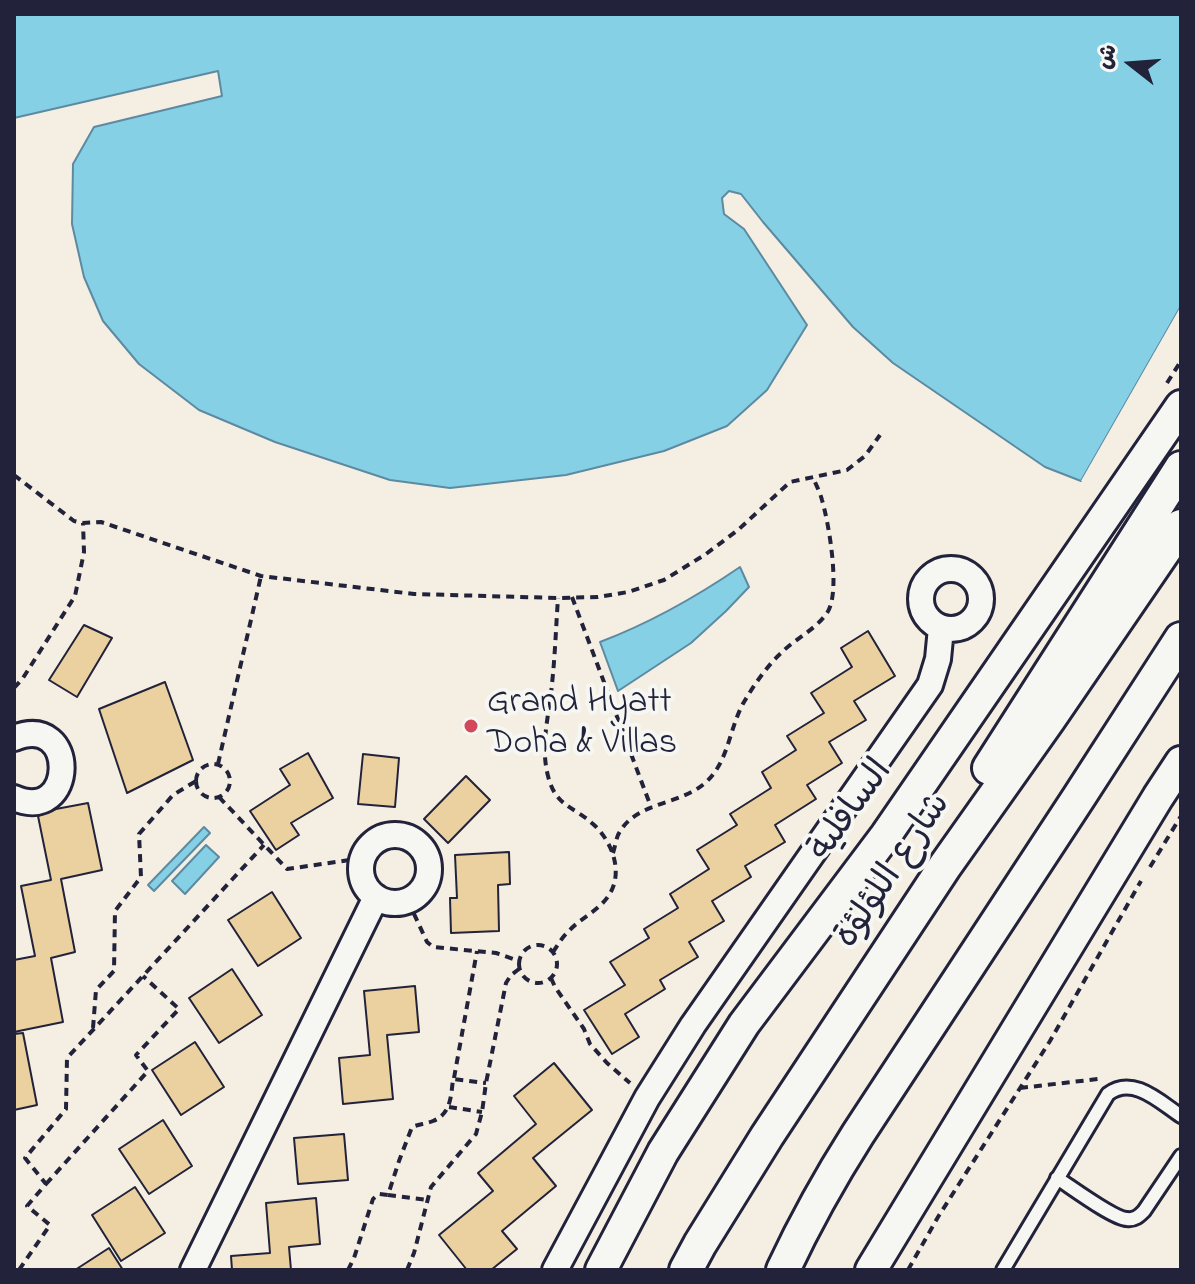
<!DOCTYPE html>
<html>
<head>
<meta charset="utf-8">
<style>
	body { margin:0 }
	#map { position:relative; width:1195px; height:1284px; overflow:hidden; background:#f4efe2; font-family:"Indie Flower","Playpen Sans Arabic",sans-serif }
	canvas { display:block }
	.frame { position:absolute; inset:0; border:16px solid #22223b; pointer-events:none }
	.north { position:absolute; left:1091px; top:24px; width:80px; height:80px; -webkit-text-stroke:6px #f6f6f2; paint-order:stroke; rotate:287deg; font-size:22px; font-weight:700; line-height:32px; text-align:center; color:#22223b }
	.north::after { content:''; display:block; margin:auto; width:28px; height:36px; background:#22223b; clip-path:polygon(50% 0,100% 100%,50% 72%,0 100%) }
</style>
</head>
<body>
<div id="map">
<canvas width="1195" height="1284"></canvas>
<div class="frame"></div>
<div class="north">ش</div>
</div>
<script>
const ctx = document.querySelector('canvas').getContext('2d');
ctx.lineJoin = 'round';
function fill(path, color) { ctx.fillStyle = color; ctx.fill(path, 'evenodd'); }
function strokePath(path, color, width, dash) { ctx.strokeStyle = color; ctx.lineWidth = width; ctx.lineCap = dash ? 'butt' : 'round'; ctx.setLineDash(dash || []); ctx.stroke(path); }
function write(font, color, halo, rows, align = 'center') {
  ctx.font = font + ' "Indie Flower","Playpen Sans Arabic",sans-serif'; ctx.lineWidth = 8; ctx.setLineDash([]); ctx.textBaseline = 'middle'; ctx.strokeStyle = halo; ctx.fillStyle = color; for (const [text, x, y, turn = 0] of rows) {
    ctx.save(); ctx.translate(x, y); ctx.rotate((+turn || 0) * Math.PI / 180); ctx.textAlign = isNaN(turn) ? turn : align; if (halo) ctx.strokeText(text, 0, 0); ctx.fillText(text, 0, 0); ctx.restore();
  }
}
const water = new Path2D(`
	M14,14H1181V306L1081,481L1045,467L893,363L853,327L763,222L741,194L729,191L722,198L724,214L744,229L807,325L767,390L727,426L664,451L566,475L450,488L390,480L275,442L199,410L139,364L103,321L84,277L72,224L73,164L94,127L222,96L218,71L14,118Z
	M740,567L749,587L726,611L691,643L618,691L600,642C650,623 696,597 740,567Z
	M204,827L210,833L154,891L148,885Z
	M206,845L219,857L185,894L172,881Z`);
fill(water, '#85d0e5');
strokePath(water, '#5d8aa1', 2);
fill(new Path2D(`
	M1181,306V314L1085,483L1081,481Z`), '#f4efe2');
const building = new Path2D(`
	M84,625L112,638L77,697L49,680Z
	M868,631L895,676L854,701L866,720L829,742L842,763L807,785L816,799L775,825L785,842L745,866L751,877L712,901L724,921L689,942L698,957L660,980L665,989L625,1014L639,1037L612,1054L584,1010L625,985L610,962L649,938L644,929L678,908L670,894L709,869L697,850L737,825L730,814L771,788L762,772L796,750L787,736L824,713L811,693L852,667L841,648Z
	M165,682L193,760L127,793L99,709Z
	M308,753L333,798L291,823L299,835L276,850L250,811L290,785L280,769Z
	M363,754L399,758L395,807L358,804Z
	M466,776L490,800L448,843L424,819Z
	M88,803L102,870L61,879L75,952L51,958L63,1022L14,1032V960L35,956L21,886L51,880L38,816L56,809Z
	M509,852L510,884L498,885L499,931L451,933L450,898H457L455,855Z
	M272,892L301,938L258,966L228,920Z
	M232,969L262,1015L219,1043L189,998Z
	M415,986L419,1032L387,1035L393,1099L343,1104L339,1058L370,1055L364,991Z
	M23,1033L37,1105L14,1110V1034Z
	M195,1042L224,1087L181,1115L152,1070Z
	M554,1063L592,1110L533,1158L556,1186L502,1231L517,1249L491,1270H467L439,1235L493,1191L478,1173L536,1124L514,1096Z
	M163,1120L192,1166L149,1194L119,1149Z
	M344,1134L348,1180L298,1184L294,1138Z
	M135,1187L165,1233L121,1261L92,1215Z
	M316,1198L320,1244L289,1247L291,1270H232L231,1256L270,1253L266,1203Z
	M109,1248L123,1270H75Z`);
fill(building, '#ebd1a0');
strokePath(building, '#22223b', 2);
const service = new Path2D(`
	M1057,1178C1071,1187 1114,1219 1127,1219C1135,1220 1139,1216 1144,1211L1181,1156
	M1003,1270L1108,1094C1133,1075 1160,1102 1181,1116`);
const minor = new Path2D(`
	M921 599a30 30 0 1 1 60 0a30 30 0 1 1-60 0Z
	M14,738C79,712 76,825 14,798
	M361 869a34 34 0 1 1 68 0a34 34 0 1 1-68 0Z
	M193,1270L376,897
	M555,1270L647,1098L693,1025L930,685L938,659L941,628`);
const tertiary = new Path2D(`
	M601,1270L663,1152L744,1024L886,835L1181,406
	M871,1270L1158,797L1181,762`);
const secondary = new Path2D(`
	M989,768L1181,468
	M686,1270L700,1244L767,1136L945,866L1049,719L1181,526
	M783,1270C805,1223 830,1178 858,1134L1079,797L1181,639`);
strokePath(service, '#22223b', 18);
strokePath(minor, '#22223b', 30);
strokePath(tertiary, '#22223b', 36);
strokePath(secondary, '#22223b', 38);
strokePath(new Path2D(`
	M1167,383L1181,361
	M14,475L74,521L83,523L101,522L261,576L414,594L558,598L598,597L628,592L664,580L706,554L738,530L790,482L847,470L865,456L880,435
	M572,597L651,807
	M14,688L23,678L75,596L84,552L83,523
	M218,764L261,576
	M196 781a17 17 0 1 1 34 0a17 17 0 1 1-34 0Z
	M219,797L287,869L364,858
	M613,853C615,847 616,840 618,835C635,801 679,806 705,783C729,762 729,728 744,702C754,685 767,666 781,653C795,639 815,630 827,613C841,593 829,524 822,500C820,492 816,485 813,477
	M1150,867L1181,816
	M408,901L427,942L433,947L496,953L519,961
	M519 964a19 19 0 1 1 38 0a19 19 0 1 1-38 0Z
	M553,952C558,945 562,937 568,932C580,918 599,911 609,895C624,872 612,841 593,824C572,805 556,807 548,776C540,745 549,716 552,684C555,656 556,627 558,598
	M551,978L555,987L584,1029L590,1044L607,1063L630,1083
	M93,1028L96,990L114,971L115,911L141,877L139,834L173,795L196,781
	M454,1078L477,951
	M1020,1088L1098,1079
	M449,1107L482,1112
	M46,1184L148,1071L136,1055L179,1009L143,976
	M388,1195L428,1200
	M19,1270L50,1225L27,1206L46,1184L25,1158L66,1109L67,1058L264,845
	M348,1270L354,1258L373,1199L379,1194L388,1195L399,1161L412,1127C419,1124 426,1124 433,1121C451,1114 451,1096 453,1079L486,1083
	M407,1270L414,1253L431,1187L476,1134L482,1112L486,1083L506,983L511,975L519,969
	M908,1270L938,1217L1050,1041L1141,881`), '#22223b', 4, [8, 6]);
strokePath(service, '#f6f6f2', 12);
strokePath(minor, '#f6f6f2', 24);
strokePath(tertiary, '#f6f6f2', 30);
strokePath(secondary, '#f6f6f2', 32);
for (const [x, y, r, color] of [
	[471,726,8,"#d1495b"]
]) { const dot = new Path2D(); dot.arc(x, y, r, 0, 2 * Math.PI); ctx.fillStyle = color; ctx.fill(dot); strokePath(dot, '#f6f6f2', 3); }
write('36px', '#22223b', '#f6f6f2', [
	["Grand Hyatt",487,705],
	["Doha & Villas",487,746]
], 'left');
write('36px', '#22223b', '#f6f6f2', [
	["السافلية",853,812,-54],
	["شارع اللؤلؤة",895,872,-56]
]);
</script>
</body>
</html>
